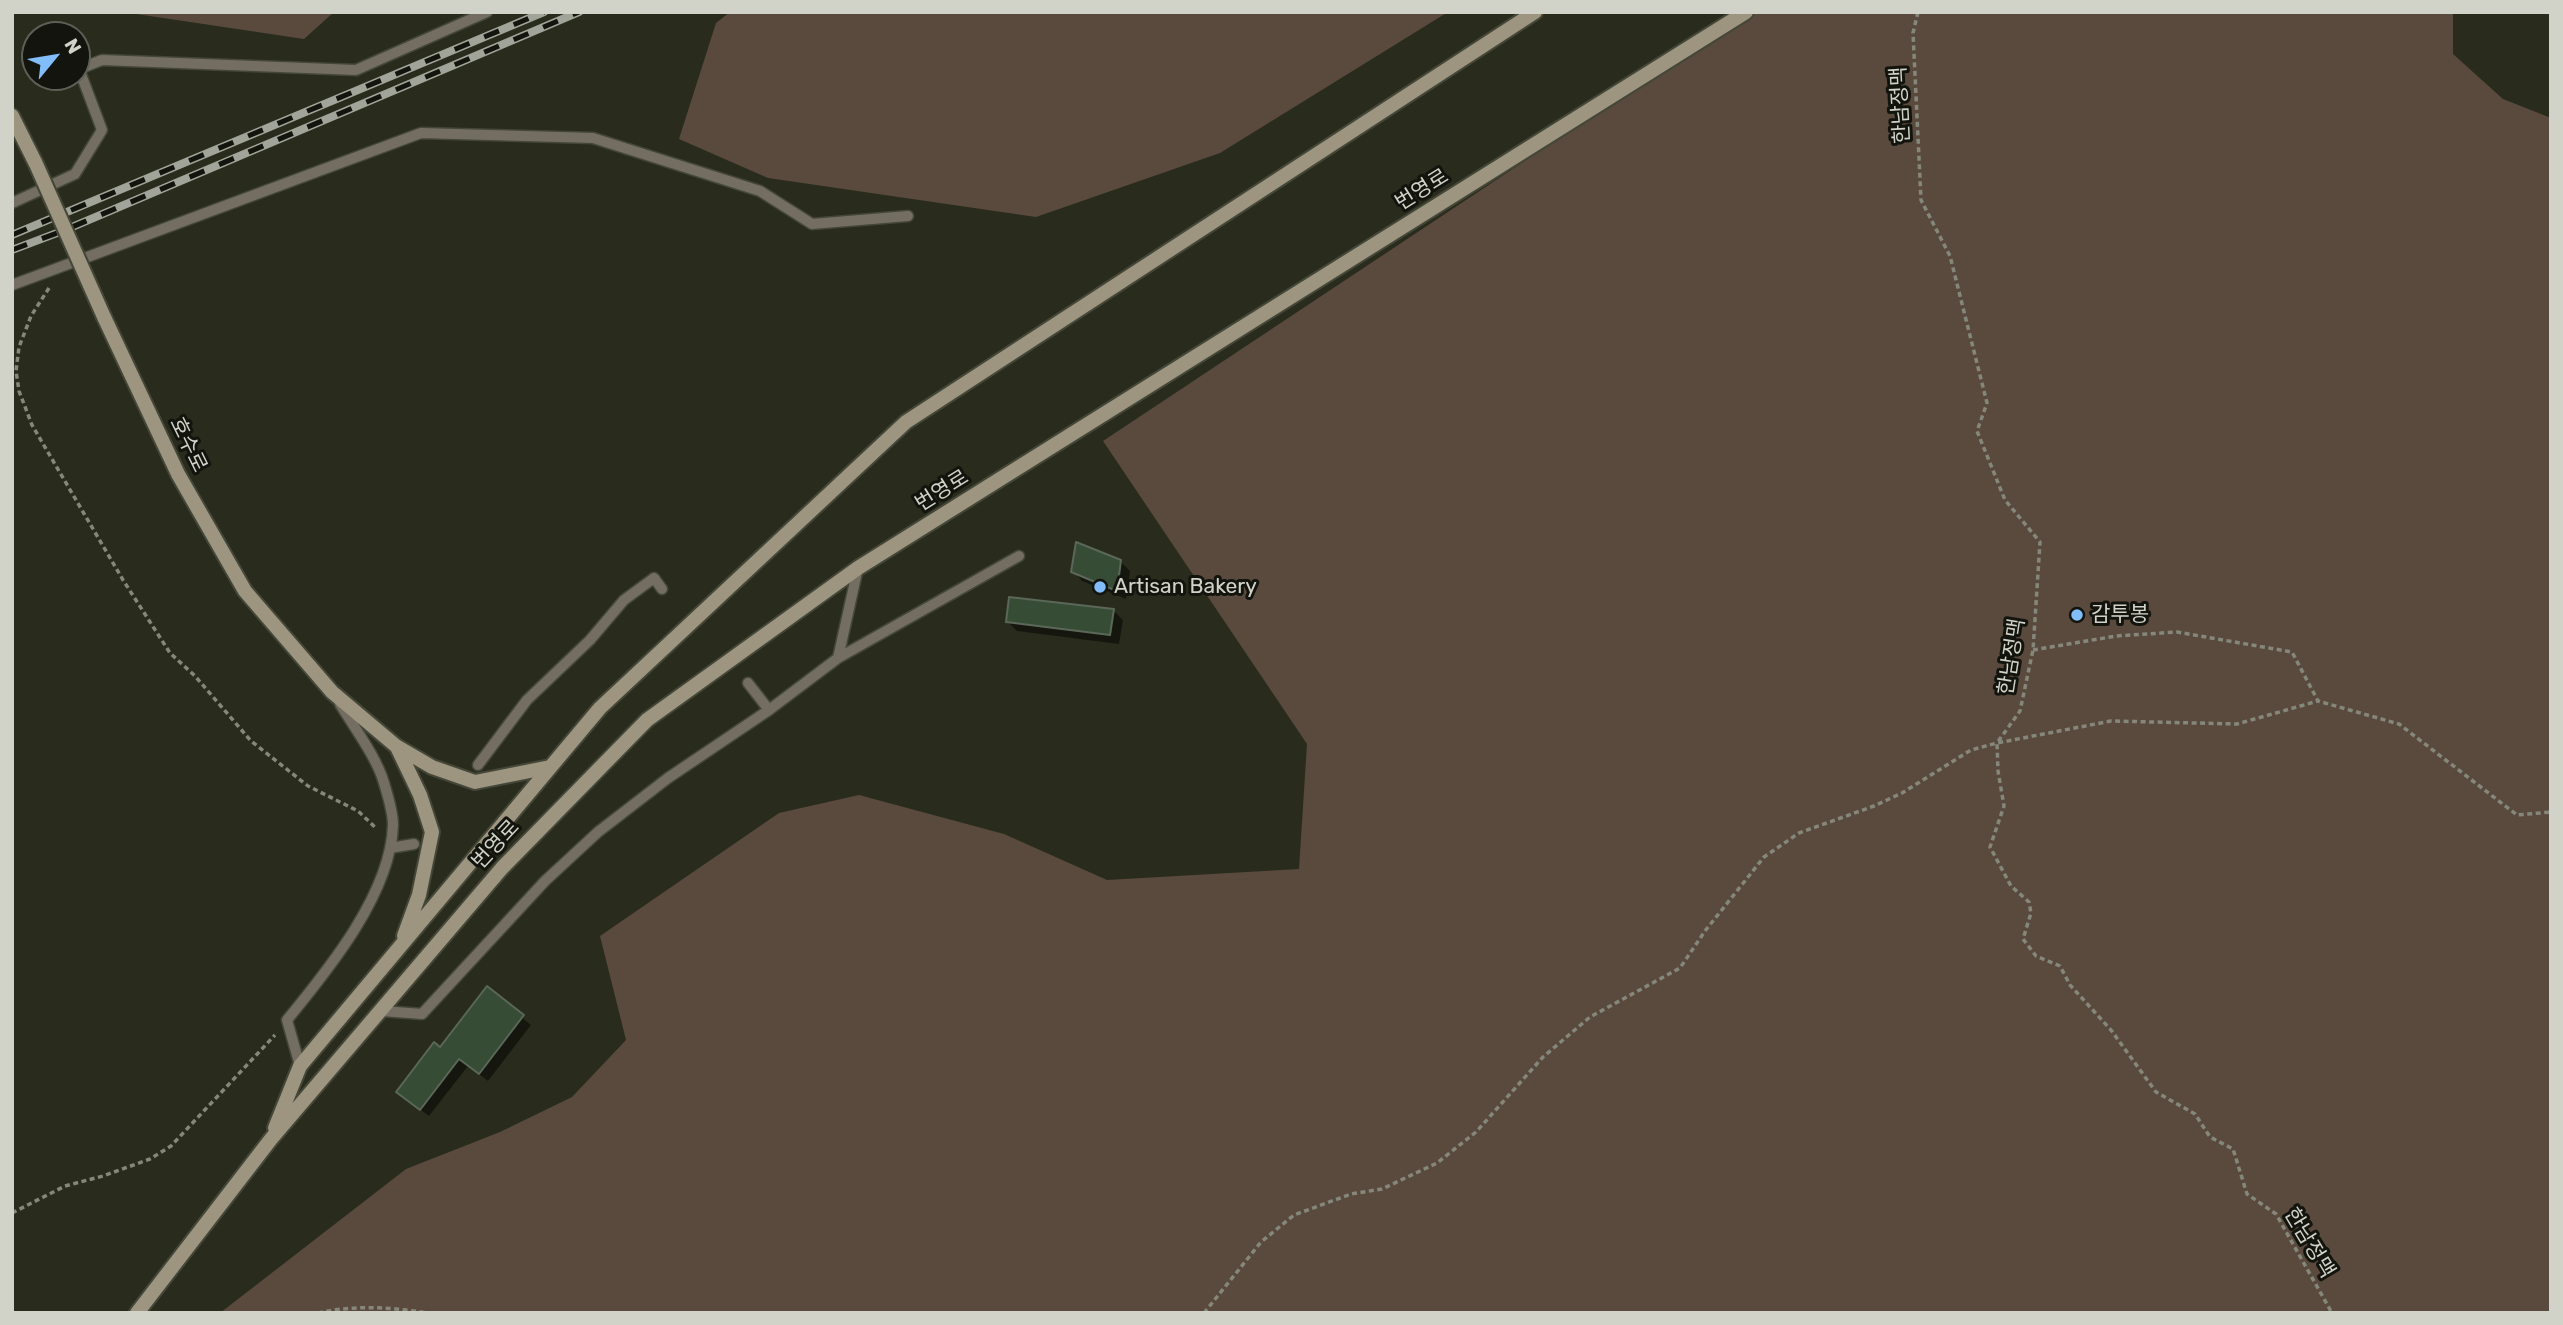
<!DOCTYPE html>
<html>
<head>
<meta charset="utf-8">
<style>
	body { margin:0 }
	#map { position:relative; width:2563px; height:1325px; overflow:hidden; background:#292c1c; font-family:Rubik,sans-serif }
	canvas { display:block }
	.frame { position:absolute; inset:0; border:14px solid #d1d3c9; pointer-events:none }
	.north { position:absolute; left:21px; top:21px; width:70px; height:70px; box-sizing:border-box; background:#12140d; border:2px solid #5e6058; border-radius:50%; rotate:60deg; font-size:19px; font-weight:700; line-height:28px; text-align:center; color:#d1d3c9 }
	.north::after { content:''; display:block; margin:auto; width:24px; height:32px; background:#80bdfa; clip-path:polygon(50% 0,100% 100%,50% 72%,0 100%) }
</style>
</head>
<body>
<div id="map">
<canvas width="2563" height="1325"></canvas>
<div class="frame"></div>
<div class="north">N</div>
</div>
<script>
const ctx = document.querySelector('canvas').getContext('2d');
ctx.lineJoin = 'round';
function fill(path, color) { ctx.fillStyle = color; ctx.fill(path, 'evenodd'); }
function strokePath(path, color, width, dash) { ctx.strokeStyle = color; ctx.lineWidth = width; ctx.lineCap = dash ? 'butt' : 'round'; ctx.setLineDash(dash || []); ctx.stroke(path); }
function write(font, color, halo, rows, align = 'center') {
  ctx.font = font + ' Rubik,"Noto Sans KR",sans-serif'; ctx.lineWidth = 6; ctx.setLineDash([]); ctx.textBaseline = 'middle'; ctx.strokeStyle = halo; ctx.fillStyle = color; for (const [text, x, y, turn = 0] of rows) {
    ctx.save(); ctx.translate(x, y); ctx.rotate((+turn || 0) * Math.PI / 180); ctx.textAlign = isNaN(turn) ? turn : align; if (halo) ctx.strokeText(text, 0, 0); ctx.fillText(text, 0, 0); ctx.restore();
  }
}
fill(new Path2D(`
	M123,12H334L304,39Z
	M730,12H1448L1220,153L1036,217L768,178L679,139L716,23Z
	M1729,12H2453V54L2503,99L2551,118V1313H220L406,1169L500,1132L572,1097L626,1040L600,936L779,813L859,795L1004,834L1107,880L1299,869L1307,744L1103,441L1740,18Z`), '#594a3d');
fill(new Path2D(`
	M1120,561L1130,571L1126,599L1082,581L1073,571Z
	M1113,610L1123,620L1119,644L1017,631L1008,622Z
	M487,989L531,1025L488,1081L468,1066L429,1116L407,1100L441,1049Z`), '#0007');
const building = new Path2D(`
	M1076,542L1121,560L1117,591L1071,572Z
	M1009,597L1114,609L1110,635L1006,622Z
	M487,986L524,1015L479,1074L459,1059L420,1110L396,1092L434,1042L440,1047Z`);
fill(building, '#374c35');
strokePath(building, '#5a6759', 2);
const lane = new Path2D(`
	M12,203L75,174L102,130L79,69L102,60L356,70L487,12
	M12,285L421,133L593,138L760,191L812,224L908,216
	M838,658L1019,556
	M748,683L769,710
	M478,765L527,700L590,640L624,600L654,578L662,589
	M390,848L414,844
	M382,1011L422,1014L545,881L598,832L668,778L769,710L838,658L858,568
	M300,1066L287,1020C329,969 391,893 393,825C393,812 388,796 384,783C377,758 354,727 340,704`);
const secondary = new Path2D(`
	M12,116L36,164
	M104,317L178,474L245,591L332,692L396,746L432,767L475,782L550,767
	M397,747L420,795L432,832L419,895L404,936
	M275,1128L300,1066L600,708L906,422L1535,12
	M137,1313L271,1139L502,868L647,720L858,568L1746,12`);
strokePath(lane, '#444738', 13);
strokePath(secondary, '#444738', 18);
strokePath(new Path2D(`
	M1918,12L1913,33L1921,200L1950,256L1987,403L1977,431L2005,500L2040,542L2033,650L2020,711L1997,743L1998,771L2004,806L1990,847L2011,886L2029,902L2031,913L2023,939L2036,956L2060,966L2070,985L2111,1030L2156,1092L2195,1114L2210,1137L2233,1149L2247,1194L2276,1214L2332,1313
	M49,288L31,316L19,347L16,371L19,391L32,425L123,580L170,653L195,676L251,741L308,786L358,811L377,829
	M2033,650L2116,636L2177,632L2292,652L2318,701L2399,724L2517,815L2551,812
	M12,1213L65,1186L103,1176L150,1159L171,1146L275,1035
	M318,1313C354,1305 391,1307 427,1313
	M1204,1313L1261,1242L1294,1215L1351,1194L1382,1189L1437,1163L1476,1132L1543,1057L1590,1017L1680,968L1705,931L1764,857L1799,833L1874,806L1902,793L1971,750L1997,743L2111,721L2237,724L2318,701`), '#85877a', 3.5, [5, 3.5]);
strokePath(lane, '#736e61', 10);
strokePath(secondary, '#9d9580', 14);
const rail = new Path2D(`
	M12,235L544,12
	M12,250L65,230L579,12`);
strokePath(rail, '#a1a498', 8);
strokePath(rail, '#12140d', 5, [16]);
const secondaryBridge = new Path2D(`
	M36,164L104,317`);
strokePath(secondaryBridge, '#444738', 18, []);
strokePath(secondaryBridge, '#9d9580', 14);
for (const [x, y, r, color] of [
	[1100,587,7,"#80bdfa"],
	[2077,615,7,"#80bdfa"]
]) { const dot = new Path2D(); dot.arc(x, y, r, 0, 2 * Math.PI); ctx.fillStyle = color; ctx.fill(dot); strokePath(dot, '#12140d', 2.5); }
write('21px', '#d1d3c9', '#12140d', [
	["한남정맥",1901,105,-93],
	["번영로",1422,190,-32],
	["호수로",188,445,64],
	["번영로",942,491,-32],
	["한남정맥",2012,657,-81],
	["번영로",496,845,-47],
	["한남정맥",2309,1243,59]
]);
write('21px', '#d1d3c9', '#12140d', [
	["Artisan Bakery",1114,587],
	["감투봉",2091,615]
], 'left');
</script>
</body>
</html>
